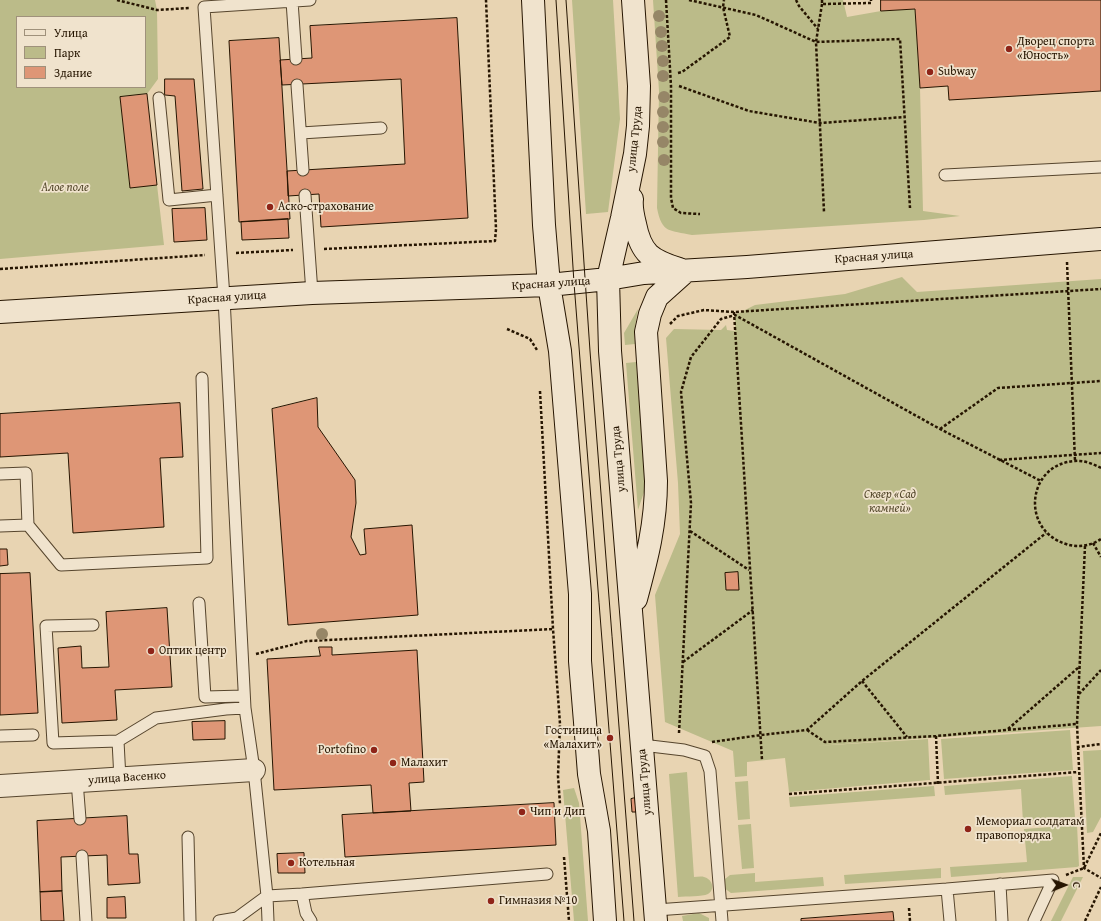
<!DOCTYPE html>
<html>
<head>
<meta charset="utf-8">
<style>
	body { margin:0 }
	#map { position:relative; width:1101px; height:921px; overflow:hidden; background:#e8d4b2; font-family:"Gentium Book Plus",serif }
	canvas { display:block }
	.legend { position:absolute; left:16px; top:16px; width:130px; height:72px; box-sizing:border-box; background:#f0e3cd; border:1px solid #9f917b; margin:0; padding:5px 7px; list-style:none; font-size:12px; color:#261501 }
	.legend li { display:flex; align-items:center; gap:8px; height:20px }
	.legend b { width:20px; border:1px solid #9f917b }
	.north { position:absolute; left:1045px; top:865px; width:40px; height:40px; -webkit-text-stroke:3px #f0e3cd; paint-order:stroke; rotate:89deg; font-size:11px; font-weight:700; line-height:16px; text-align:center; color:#261501 }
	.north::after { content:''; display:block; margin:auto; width:14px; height:18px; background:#261501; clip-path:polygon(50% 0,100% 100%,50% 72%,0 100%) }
</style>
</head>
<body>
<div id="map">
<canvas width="1101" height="921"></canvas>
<ul class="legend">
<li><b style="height:5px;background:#f0e3cd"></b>Улица</li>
<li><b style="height:11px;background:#bbbb89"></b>Парк</li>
<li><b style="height:11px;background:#de9676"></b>Здание</li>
</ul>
<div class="north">С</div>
</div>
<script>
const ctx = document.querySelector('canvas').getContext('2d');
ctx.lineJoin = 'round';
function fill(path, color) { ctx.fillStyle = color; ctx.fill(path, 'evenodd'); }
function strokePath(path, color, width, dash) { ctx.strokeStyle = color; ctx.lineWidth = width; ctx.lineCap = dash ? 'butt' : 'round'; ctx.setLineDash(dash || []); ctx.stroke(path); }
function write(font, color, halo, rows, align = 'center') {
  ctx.font = font + ' "Gentium Book Plus",serif'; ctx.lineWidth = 3.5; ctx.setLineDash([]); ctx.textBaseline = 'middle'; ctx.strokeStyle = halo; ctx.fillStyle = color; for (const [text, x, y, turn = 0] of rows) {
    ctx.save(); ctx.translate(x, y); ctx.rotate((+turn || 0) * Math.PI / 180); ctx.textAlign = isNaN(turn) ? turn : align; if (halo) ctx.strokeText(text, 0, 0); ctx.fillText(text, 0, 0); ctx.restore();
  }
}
fill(new Path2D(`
	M0,0H155L157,10L158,79L147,94L120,97L130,187L157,185L164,245L0,259ZM17,17H145V87H17Z
	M572,0H613L620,119L608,212L586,214Z
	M653,0H843L847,17L881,11L915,9L920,88L923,211L960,216L924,220L692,235C670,230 662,234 657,208L659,91Z
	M902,277L917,292L1101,279V726L815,746L928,739L930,780L789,792L785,758L747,762V776L735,777L733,751L665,722L655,595L680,534L678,483L666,338L674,329L721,330L726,325L727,330L735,331V315L755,305L845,294Z
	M638,309L634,333L635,344L625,345L624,333Z
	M636,362L645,474V489L638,510L626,363Z
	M1070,730L1073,770L944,779L941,739Z
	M1101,750V817L1093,832L1087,833L1083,751Z
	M687,772L694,877C697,877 701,876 704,877C712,879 716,889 708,894C702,897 686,896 678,897L669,774Z
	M1072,776L1075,817L1023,822L1021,789L945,795L944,786Z
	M748,781L750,819L738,820L735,782Z
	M934,786L935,796L790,807L789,797Z
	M574,788L579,803L588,921H574L563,790Z
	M751,824L754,868L742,869L738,825Z
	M1077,825L1079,866L1077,867L951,877L950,867L1027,862L1024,829Z
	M941,868V878L845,884L844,875Z
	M755,873V882L823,877L824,886L731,893L724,888L725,879L730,875Z
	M1073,877H1083L1061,921H1051Z
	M699,913L709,918V921H683L682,916Z`), '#bbbb89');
const building = new Path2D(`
	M881,0H1101V91L949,100L948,86L920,88L915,9L881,11Z
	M457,18L468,218L321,227L319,194L288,196L287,171L405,164L401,79L282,85L280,60L312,58L310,26Z
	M279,38L290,219L239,222L229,41Z
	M165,79H194L203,189L182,191L175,96L165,95Z
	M147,94L157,185L130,188L120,97Z
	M205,208L207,240L174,242L172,209Z
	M288,219L289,238L242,240L241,222Z
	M317,398L318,427L355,480L356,503L351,537L360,555L366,554L364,529L412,525L418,615L288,625L272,409Z
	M180,403L183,457L160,458L164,527L73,533L68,453L0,457V414Z
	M0,549H7L8,565L0,566Z
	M738,572L739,590H726L725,573Z
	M30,573L38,713L0,715V574Z
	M167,608L172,687L115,690L117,720L62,723L58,648L81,646L82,668L109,667L106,612Z
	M319,647H332V655L417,650L424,782L409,783L411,811L373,813L371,785L274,790L267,659L320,656Z
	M225,721V739L193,740L192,722Z
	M635,798L636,812H632L631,799Z
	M554,803L556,845L345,857L342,815Z
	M127,816L129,854H138L140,883L108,885L107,855L61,857L62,891L40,892L37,821Z
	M304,853L305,873H278L277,854Z
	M62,891L64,921H41L40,892Z
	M125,897L126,918H107V898Z
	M893,912L894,921H801V919Z`);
fill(building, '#de9676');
strokePath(building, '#261501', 1);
const service = new Path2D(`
	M310,0L204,7L224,298L245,708L254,770L267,896L302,894L547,874
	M292,1L296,59
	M297,85L303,170
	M159,98L169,200L217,195
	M301,133L381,128
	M945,175L1101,167
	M305,195L312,293
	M0,474L26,473L28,525
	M0,526L28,525L61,565L207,558L202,378
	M199,603L205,697L244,696
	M93,625L46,626L53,743L118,741L156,718L226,709L245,708
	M0,736L33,735
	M118,741L120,779
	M642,745L684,750L705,756L710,771L722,921
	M77,781L80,819
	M188,837L190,921
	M82,856L86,921
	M1000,884L1002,921
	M947,889L1053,880L1034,921
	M302,894L306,913L311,921
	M267,896L268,921
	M656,910L947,889L950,921
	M219,921L237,918L267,896`);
const minor = new Path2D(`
	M0,786L254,770`);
const secondary = new Path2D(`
	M533,0L544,225L549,285L560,351L580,594V661L585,722L589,774L599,831L605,921
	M633,0L639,86L638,126L635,154L622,218L608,279L610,351L656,921
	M632,199C631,207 633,216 635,224C641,254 651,260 679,269
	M0,312L312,293L549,285L608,279L644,273L747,267L1101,239
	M636,599C647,558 656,524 656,481L646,332L650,314L657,297L686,271`);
strokePath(service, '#56452d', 13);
strokePath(minor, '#56452d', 24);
strokePath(secondary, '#261501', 24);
strokePath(new Path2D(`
	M117,0L157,10L189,8
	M666,0L671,86V198L673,208L681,213L700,214
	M689,0L756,15L816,42L900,39L910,208
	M796,0L799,6L818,29
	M822,0V4L871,3V0
	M822,4L816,42L824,212
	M678,73L682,72L730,37L723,7L724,0
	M679,86L749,111L820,123L905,117
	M324,249L495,241L496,229L486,0
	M236,253L293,250
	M1067,262L1075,461
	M0,269L205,255
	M734,312L762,760
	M670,324L678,316L704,310L734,312L1101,289
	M507,329L530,339L537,350
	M540,391L553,629L560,724L558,776L560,804
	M940,429L998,388L1101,381
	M999,460L1101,453
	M1101,468C1093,464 1084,460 1075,461C1027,464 1020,530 1066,544C1077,548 1091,546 1101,539
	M690,531L749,570
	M1093,543L1101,557
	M1085,546L1077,724L1078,747L1101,744
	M256,654L307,641L553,629
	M683,662L753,610
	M862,681L907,737
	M1079,694L1101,670
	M1008,729L1079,667
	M807,730L825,742L936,736L1077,724
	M679,733L691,503L681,392L691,357L721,319L735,315L940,429L1041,481
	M936,736L938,784
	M712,742L761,735L807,730L862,681L1046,533
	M1078,747L1084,868L1101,878
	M789,794L1078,772
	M1024,825L1082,820
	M564,857L569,921
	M1066,875L1084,868L1101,833
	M909,908L910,921
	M1085,921L1101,887`), '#261501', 2.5, [3, 2]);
strokePath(service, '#f0e3cd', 11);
strokePath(minor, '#f0e3cd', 22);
strokePath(secondary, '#f0e3cd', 22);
strokePath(new Path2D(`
	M556,0L574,283L624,921
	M566,0L590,351L634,921`), '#261501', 1);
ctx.fillStyle = '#968667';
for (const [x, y] of [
	[659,16],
	[661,32],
	[662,46],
	[663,61],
	[663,76],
	[664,97],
	[663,112],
	[663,127],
	[663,142],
	[664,160],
	[322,634]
]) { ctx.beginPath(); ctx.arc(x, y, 6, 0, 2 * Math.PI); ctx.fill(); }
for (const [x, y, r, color] of [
	[1009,49,4,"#8f2418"],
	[930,72,4,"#8f2418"],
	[270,207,4,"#8f2418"],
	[151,651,4,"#8f2418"],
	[610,738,4,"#8f2418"],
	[374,750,4,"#8f2418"],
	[393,763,4,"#8f2418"],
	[522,812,4,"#8f2418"],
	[968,829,4,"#8f2418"],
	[291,863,4,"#8f2418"],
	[491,901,4,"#8f2418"]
]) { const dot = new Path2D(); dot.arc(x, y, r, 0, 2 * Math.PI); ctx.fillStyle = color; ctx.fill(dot); strokePath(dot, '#f0e3cd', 1.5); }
write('12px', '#261501', '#f0e3cd', [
	["Дворец спорта",1017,42],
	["«Юность»",1017,56],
	["Subway",938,72],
	["Аско-страхование",278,207],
	["Оптик центр",159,651],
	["Гостиница",602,731,"right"],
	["«Малахит»",602,745,"right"],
	["Portofino",366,750,"right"],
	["Малахит",401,763],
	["Чип и Дип",530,812],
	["Мемориал солдатам",976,822],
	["правопорядка",976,836],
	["Котельная",299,863],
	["Гимназия №10",499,901]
], 'left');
write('12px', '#261501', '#f0e3cd', [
	["улица Труда",635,139,-84],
	["Красная улица",874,257,-4],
	["Красная улица",551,284,-4],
	["Красная улица",227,298,-4],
	["улица Труда",619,459,-95],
	["улица Васенко",127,778,-4],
	["улица Труда",645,782,-95]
]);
write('italic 12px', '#53472a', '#f0e3cd', [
	["Алое поле",65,188],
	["Сквер «Сад",890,495],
	["камней»",890,509]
]);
</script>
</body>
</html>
